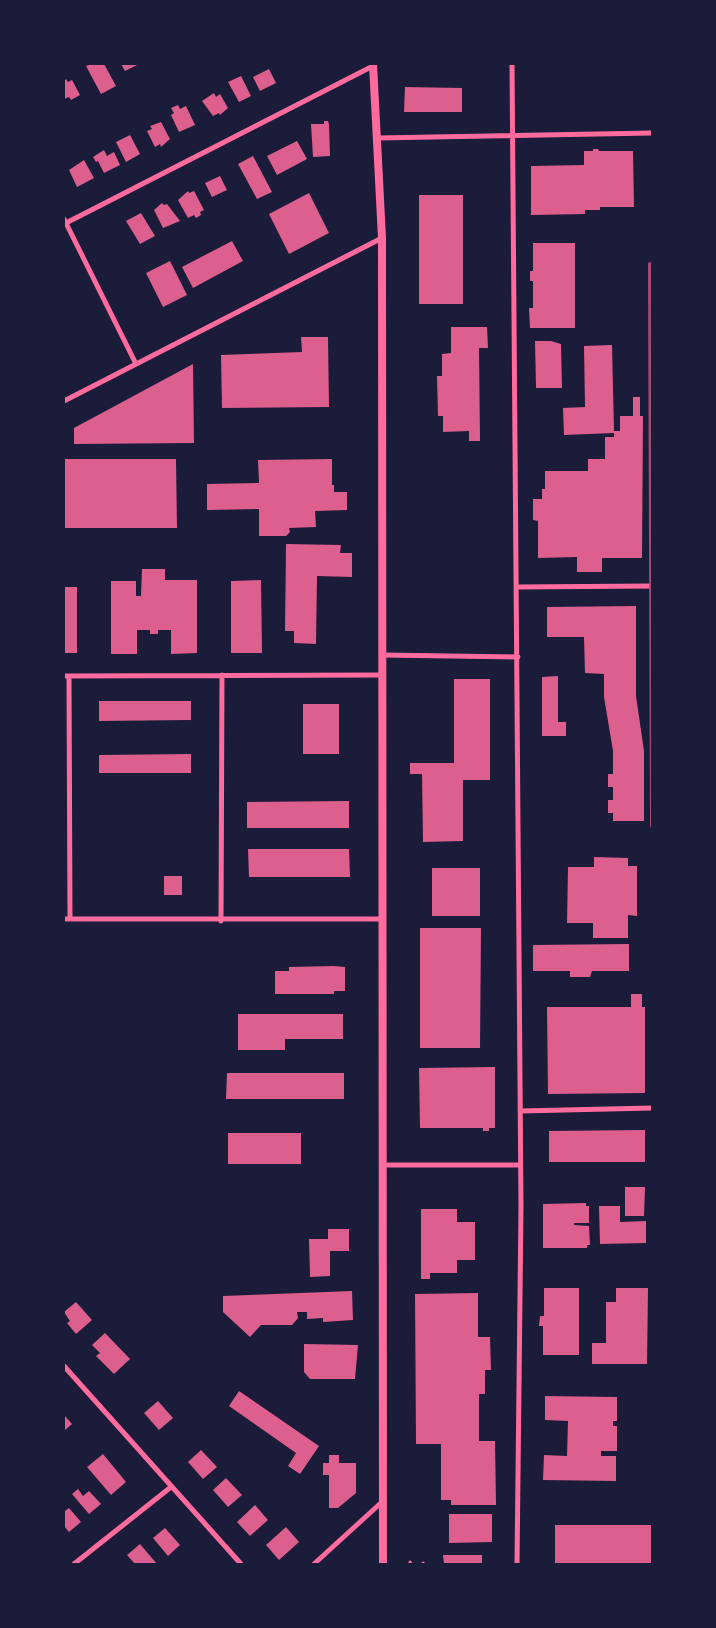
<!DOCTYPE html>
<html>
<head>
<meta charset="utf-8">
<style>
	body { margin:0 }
	#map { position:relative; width:716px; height:1628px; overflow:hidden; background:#1b1b3a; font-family:"Titillium Web",sans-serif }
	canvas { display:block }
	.frame { position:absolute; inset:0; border:65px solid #1b1b3a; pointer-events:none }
</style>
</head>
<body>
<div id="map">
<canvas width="716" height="1628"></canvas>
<div class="frame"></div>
</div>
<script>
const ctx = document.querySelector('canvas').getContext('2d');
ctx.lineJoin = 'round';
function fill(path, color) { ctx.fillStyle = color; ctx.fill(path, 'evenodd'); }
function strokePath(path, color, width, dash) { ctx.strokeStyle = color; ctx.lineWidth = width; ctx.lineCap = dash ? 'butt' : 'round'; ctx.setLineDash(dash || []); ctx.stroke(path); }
fill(new Path2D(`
	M92,64H104L116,86L101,94L86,66Z
	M121,64H139L125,71Z
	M269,69L276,83L260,91L253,77Z
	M241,76L251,96L239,102L228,82Z
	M66,79L68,82L72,80L80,95L71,100L69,97L64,99V81Z
	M405,87L462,88V112H404Z
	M214,93L216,97L220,94L228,108L220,115L219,113L213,116L202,101Z
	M178,105L180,109L186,106L195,125L179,132L171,115L174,113L171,108Z
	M324,121H328L329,124L330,156L313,157L311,124H324Z
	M161,122L170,139L161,147L160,144L155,147L147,131L152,129L150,126Z
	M130,135L140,154L126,162L116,142Z
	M297,141L307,159L277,175L267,156Z
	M593,149H598L599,151H633L634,207H600V210H585V214L531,215V166L584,165V151H593Z
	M104,150L107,156L114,152L120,165L104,173L98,161L96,162L93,157Z
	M253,156L272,192L257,199L238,164Z
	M84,160L94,178L77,187L69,170Z
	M220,176L227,190L212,197L205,183Z
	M188,191L189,193L194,191L204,210L200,212L201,215L196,218L194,215L188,218L178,200Z
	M309,193L329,233L289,254L269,214Z
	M419,195H463V304H419Z
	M162,203L164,205L167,204L180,221L163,228L154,210Z
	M141,213L155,236L140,244L126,221Z
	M232,241L243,261L193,288L182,267Z
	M533,243H575V328H530L529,308H533V281H530V271H533Z
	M170,261L187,295L163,307L146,273Z
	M451,327H487L488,348H479L480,441H469V431L443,432V416H438L437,376H442V354L451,353Z
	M301,337H328L329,407L222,408L221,355L302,352Z
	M535,341H551L561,344L562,388H536Z
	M612,345L614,431H620V416H633V397H640V416H643L642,558H602V572H577V557L538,558V521L533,520V499H542V489H545V471H588V459H605V437H614V433L564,435L563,408L585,407L584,346Z
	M193,364L194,443L74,444V428Z
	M64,459H176L177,528H64Z
	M332,459V485H334V492H347V510L315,511L316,527L289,528L290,532L286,536H259V509L207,510V484L259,483L258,460Z
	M286,544L341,545L340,553H352V577L317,576L316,644L294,643V631H285Z
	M142,569H165V580H197V653L171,654V630H158V634H150V630H137V654H111V581H136V596H141Z
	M261,580L262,653H231V581Z
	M64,587H77V653H64Z
	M636,606V696L644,751V821H613V813H608V800H613V787H608V774H613V751L604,697V674L585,673L584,637H547V607Z
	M558,676V722H566V736H542V677Z
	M454,679H490V780H463V841L423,842L422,774H410V763H454Z
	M99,701H191V720L99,721Z
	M303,704H339V754H303Z
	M191,754V773H99V755Z
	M349,801V828H247V802Z
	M248,849H349L350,877H249Z
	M594,857L628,858V866H637V916L628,915V938H593V923H567L568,867H594Z
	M432,868H480V916H432Z
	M164,876H182V895H164Z
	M420,928H481L480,1048H420Z
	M629,944V971H592L590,977H570V971H533V945Z
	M334,966L345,967V991H334V994H275V971H289V967Z
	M631,994H642V1007H645V1093L548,1094L547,1007H631Z
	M238,1014H343V1039H285V1050H238Z
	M495,1067V1128H489V1131H483V1128H420L419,1068Z
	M227,1073H344V1099H226Z
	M645,1130V1162H549V1131Z
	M228,1133H301V1164H228Z
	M625,1187H645L644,1216H625Z
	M586,1203V1206H589V1223H574V1225L589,1226L590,1245H587V1248H543V1204Z
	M599,1206H620V1222L646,1221V1243L600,1244Z
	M421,1209H457V1222H475V1260H457V1273H430V1279H421Z
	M328,1229H349V1251H330V1276L310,1277L309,1239H328Z
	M544,1288H579V1355H543V1326H539L540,1316H544Z
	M616,1288H648L647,1364H592V1343H606V1302H616Z
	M352,1291L353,1320L323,1322V1318L307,1319V1312H297L298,1318L292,1325H261L250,1337L223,1312V1296Z
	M478,1293V1337H490L491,1370H485V1394H479V1441H495L496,1505H451V1500H441V1444H416L415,1294Z
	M76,1302L92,1320L76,1334L67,1323L70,1321L64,1312Z
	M105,1333L130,1359L114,1374L96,1356L100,1353L92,1345Z
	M304,1344L358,1345L355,1379H310L304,1372Z
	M239,1391L319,1446L300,1474L288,1466L296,1453L229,1406Z
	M545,1396L617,1397V1421H613V1426H617V1451H601V1456H616V1481L543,1480L544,1455L567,1456L568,1421L545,1420Z
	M158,1401L173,1418L159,1430L144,1413Z
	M64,1415L72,1424L64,1431Z
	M201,1450L217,1467L203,1479L188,1462Z
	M103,1454L126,1482L111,1495L87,1467Z
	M329,1455H339V1463H356V1493L338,1508H329V1475H323V1463H329Z
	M226,1478L242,1495L228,1507L213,1490Z
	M78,1489L83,1496L89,1491L101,1504L89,1514L72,1494Z
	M255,1505L268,1520L250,1536L237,1522Z
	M69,1508L81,1522L69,1532L64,1526V1509L65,1511Z
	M449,1514H492V1542L449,1543Z
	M555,1525H652V1564H555Z
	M286,1527L299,1542L279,1560L266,1545Z
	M165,1528L180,1545L168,1556L153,1538Z
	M140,1544L157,1564H135L127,1555Z
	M443,1555H482V1564H444Z`), '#dd5f8e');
strokePath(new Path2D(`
	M410,1562L411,1564
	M423,1563L424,1564`), '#ff6b9d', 3);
strokePath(new Path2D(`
	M512,64L521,1207L517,1564
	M378,138L652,133
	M64,219L136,364
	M64,224L373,66
	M64,401L382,238
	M516,587L652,586
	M382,655L518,657
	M64,676L382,675
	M69,676L70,919
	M64,919H382
	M221,921L222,675
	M520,1111L652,1108
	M383,1165H520
	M64,1366L241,1564
	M74,1564L171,1487
	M314,1564L383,1501`), '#ff6b9d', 5);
strokePath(new Path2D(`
	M373,64L382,238L383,1564`), '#ff6b9d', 8);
strokePath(new Path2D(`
	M650,264L652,826`), '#a44b75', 4);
</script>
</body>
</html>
